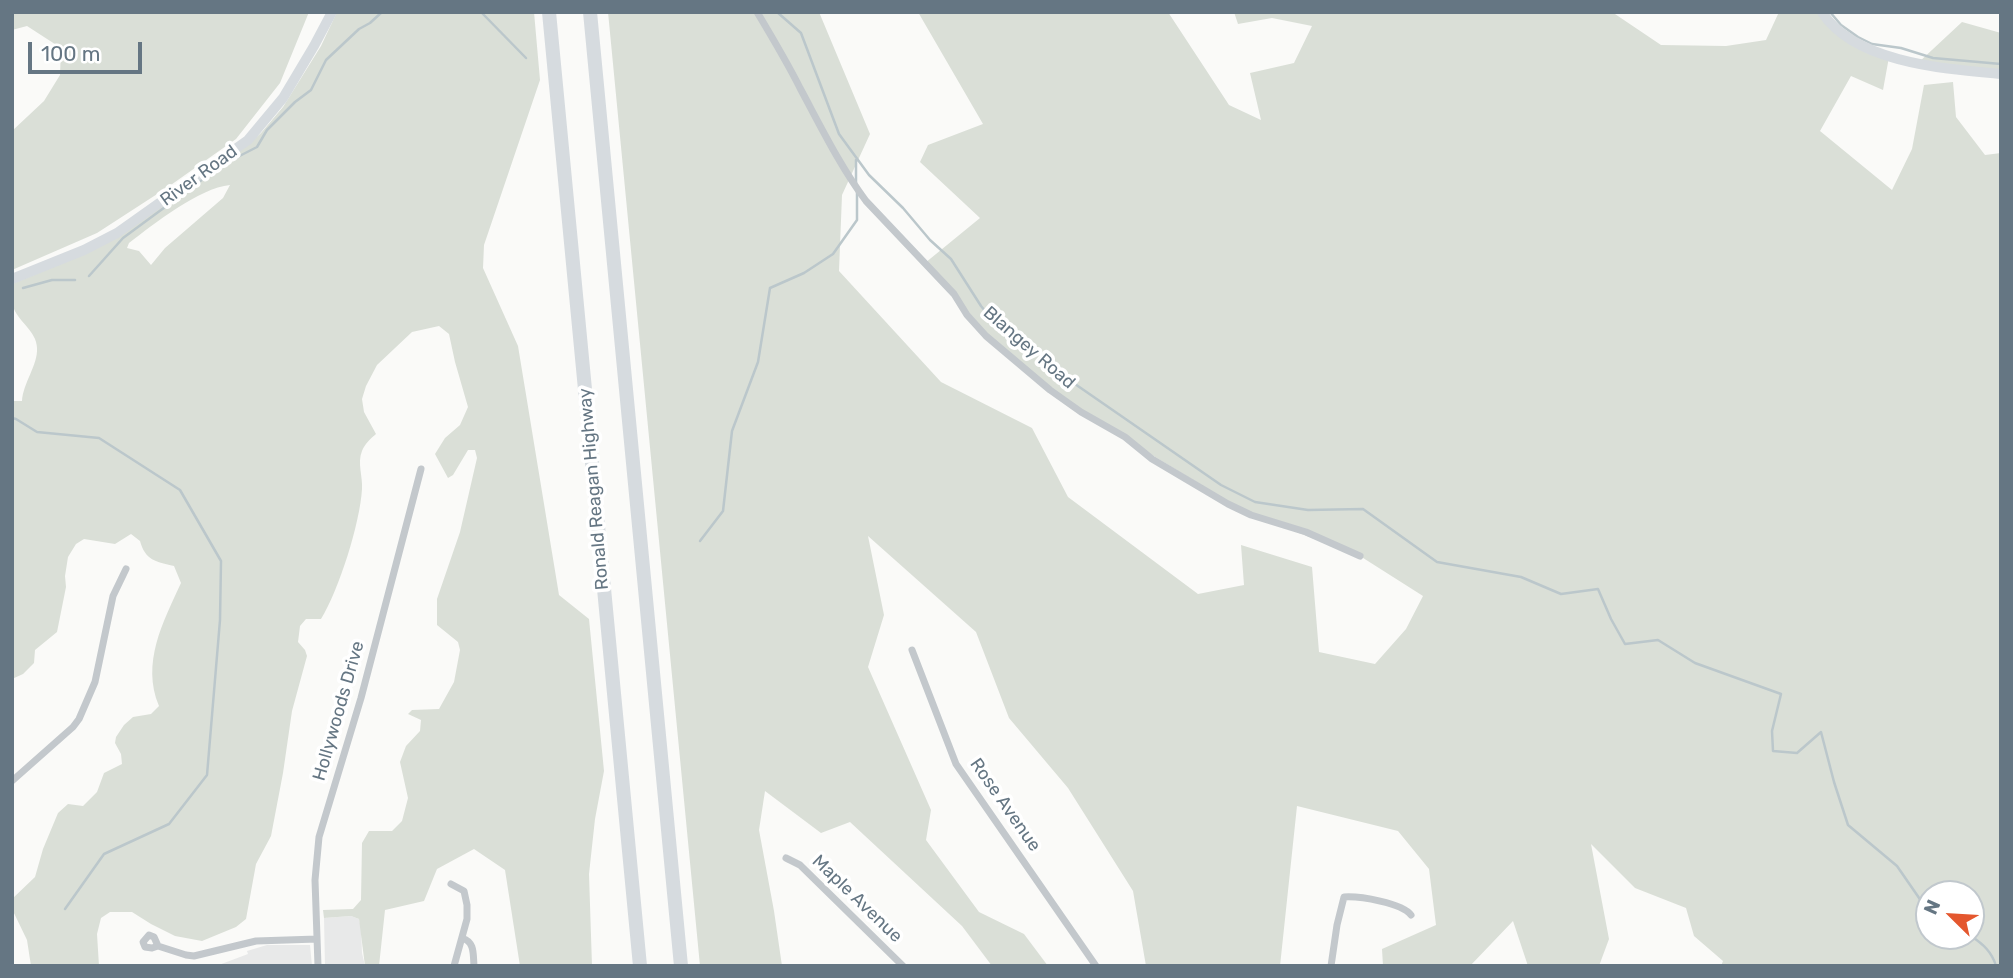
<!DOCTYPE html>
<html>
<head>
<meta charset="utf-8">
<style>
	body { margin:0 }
	#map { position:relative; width:2013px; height:978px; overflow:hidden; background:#fafaf8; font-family:Rubik,sans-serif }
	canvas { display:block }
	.frame { position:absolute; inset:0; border:14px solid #657683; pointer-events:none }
	.north { position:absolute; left:1915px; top:880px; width:70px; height:70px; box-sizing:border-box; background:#fff; border:2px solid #c1c8cd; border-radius:50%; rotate:294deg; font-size:19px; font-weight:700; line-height:28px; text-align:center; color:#657683 }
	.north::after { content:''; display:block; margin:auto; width:24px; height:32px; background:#e4572e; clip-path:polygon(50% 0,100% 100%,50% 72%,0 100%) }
	.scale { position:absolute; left:28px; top:42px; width:114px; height:32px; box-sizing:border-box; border:4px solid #657683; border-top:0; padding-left:9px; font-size:21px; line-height:24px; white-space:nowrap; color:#657683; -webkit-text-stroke:5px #fff; paint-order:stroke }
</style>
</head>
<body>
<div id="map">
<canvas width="2013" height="978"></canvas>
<div class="frame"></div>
<div class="north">N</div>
<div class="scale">100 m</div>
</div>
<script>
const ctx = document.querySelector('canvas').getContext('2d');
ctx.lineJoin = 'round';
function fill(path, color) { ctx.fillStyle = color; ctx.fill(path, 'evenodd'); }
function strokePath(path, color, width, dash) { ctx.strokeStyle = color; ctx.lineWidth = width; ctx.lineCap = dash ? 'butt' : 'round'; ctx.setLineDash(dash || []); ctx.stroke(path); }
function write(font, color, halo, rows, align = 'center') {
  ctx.font = font + ' Rubik,sans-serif'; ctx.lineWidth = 7; ctx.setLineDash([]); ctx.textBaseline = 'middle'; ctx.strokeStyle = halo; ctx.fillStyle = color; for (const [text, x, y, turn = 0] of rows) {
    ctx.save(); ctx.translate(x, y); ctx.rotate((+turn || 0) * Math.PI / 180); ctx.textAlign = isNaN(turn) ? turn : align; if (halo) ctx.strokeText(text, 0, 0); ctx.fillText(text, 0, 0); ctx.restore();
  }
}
fill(new Path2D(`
	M351,916L359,919L361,928L362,953L365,966H325L324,918Z
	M267,945H310L312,966H216L248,954L247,951Z`), '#e8e9e9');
fill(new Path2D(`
	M12,12H309L280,83L236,139L168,187L97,233L12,270V131L44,101L60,75L61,48L27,26L12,30Z
	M337,12H534L540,80L484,245L483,268L518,346L559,595L589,619L604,771L595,819L589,874L592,966H520L505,870L474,849L437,869L424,901L385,910L379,966H365L359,919L351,916L324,918L323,910L353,909L361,900L362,843L369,831H392L402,821L408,798L400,762L406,746L420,731L421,720L408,714L412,710L439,709L454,682L460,650L458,642L437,625V599L460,532L477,458L475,450H468L453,475L448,478L435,454L445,438L460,425L468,407L455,362L449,334L439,326L412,332L377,365L366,386L362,399L364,412L376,434C371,438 364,445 362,451C357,463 363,477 362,489C360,523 339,590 321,619H306L300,626L298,642L305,650L307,656L292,711L283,773L271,836L256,864L246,919L236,927L202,941L175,936L151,924L132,912H110L101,918L97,934L99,966H31L27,940L12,909V899L35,877L43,849L58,813L68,804L83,806L97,792L104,773L122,764L121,754L115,743L116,737L124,725L133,717L151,714L159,706C141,663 163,622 181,583L174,566C156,562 145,560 140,541L131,534L115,544L84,539L76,544L68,557L65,576L66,587L57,632L35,650L34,663L23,674L12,679V401H22C23,383 38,365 37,348C37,331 17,321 13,306C11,300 12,291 12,284L85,254L234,156L261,133L283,107L321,46ZM230,185L223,198L165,248L151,265L139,251L127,248L129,243C154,224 199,188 230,185Z
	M608,12H819L870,134L842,195L839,271L941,382L1032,428L1068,497L1198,594L1244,585L1241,545L1312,567L1319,652L1375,664L1406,629L1423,596L1360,556L1251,515L1081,412L999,349L925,263L980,218L920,162L928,145L983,124L918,12H1168L1229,105L1261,120L1250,73L1294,63L1312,26L1272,18L1238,24L1234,12H1612L1661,45L1726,46L1766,40L1779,12H1822L1826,18L1889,57L1883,90L1851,76L1820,131L1892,190L1912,149L1924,85L1953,82L1956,117L1985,155L2001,153V966H1721L1723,961L1694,936L1686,908L1635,888L1591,844L1609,939L1599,966H1528L1513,921L1470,966H1383L1382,949L1436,925L1429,869L1398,831L1297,806L1280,966H1146L1133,891L1068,788L1009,718L976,632L868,536L884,615L868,667L931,810L926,840L979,912L1024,934L1048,966H992L962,926L850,822L821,833L765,791L759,830L774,911L782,966H700ZM1929,894H1971V936H1929Z
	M1962,22L2001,33V74L1918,63Z`), '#dadfd7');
strokePath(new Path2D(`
	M481,12L526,58
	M777,12L801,33L839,134L869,175L903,208L930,240L951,259L981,306L1007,338L1050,357L1075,384L1221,485L1255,502L1308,510L1363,509L1437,562L1521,577L1561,594L1598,589L1611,619L1625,644L1658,640L1695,663L1781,694L1772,731L1773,751L1797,753L1821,732L1834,782L1848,825L1897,866L1926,908L1929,910
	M1830,12L1841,25L1858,37L1872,44L1901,48L1933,58L2001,64
	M856,160V185
	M89,276L123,238L222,165L257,147L267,130L295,102L311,90L326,60L359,29L370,23L382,12
	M23,288L52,280H75
	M12,418L16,419L37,432L99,438L180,490L221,561L220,620L207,775L169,824L104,854L65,909
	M700,541L723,511L732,431L758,362L770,288L804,273L833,254L857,220V191
	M1971,936C1983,944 1992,952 1996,966`), '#bbc7cb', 2.5);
strokePath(new Path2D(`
	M757,12C772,37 787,62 800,88C821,127 840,166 866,201L954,294L967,315L986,336L1050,390L1081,412L1125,437L1152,459L1228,504L1251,515L1306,532L1360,556
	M912,650L956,764L1096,966
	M12,781L73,727L79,719L95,682L113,596L126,569
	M786,858L800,865L903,966
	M451,884L464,891L467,905V919L454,966
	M462,938C475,942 473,954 474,966
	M158,946L152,948L145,947L143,942L149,935L154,937L158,946L186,955L194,956L256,941L317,939
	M318,966L315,880L319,837L361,698L421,469
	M1331,966L1337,925L1344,897C1360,896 1402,903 1411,915`), '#c3c8cc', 7);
strokePath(new Path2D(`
	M1822,12C1854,63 1946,69 2001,74
	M12,279L84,250L117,233L248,140L283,98L314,46L332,12`), '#d6dbdf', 10);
strokePath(new Path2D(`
	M549,12L640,966
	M590,12L681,966`), '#d6dbdf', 14);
write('18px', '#657683', '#fff', [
	["River Road",199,176,-36],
	["Blangey Road",1029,348,41],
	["Ronald Reagan Highway",594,489,-95],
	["Hollywoods Drive",339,711,-74],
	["Rose Avenue",1005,805,55],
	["Maple Avenue",857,899,44]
]);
</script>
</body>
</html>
